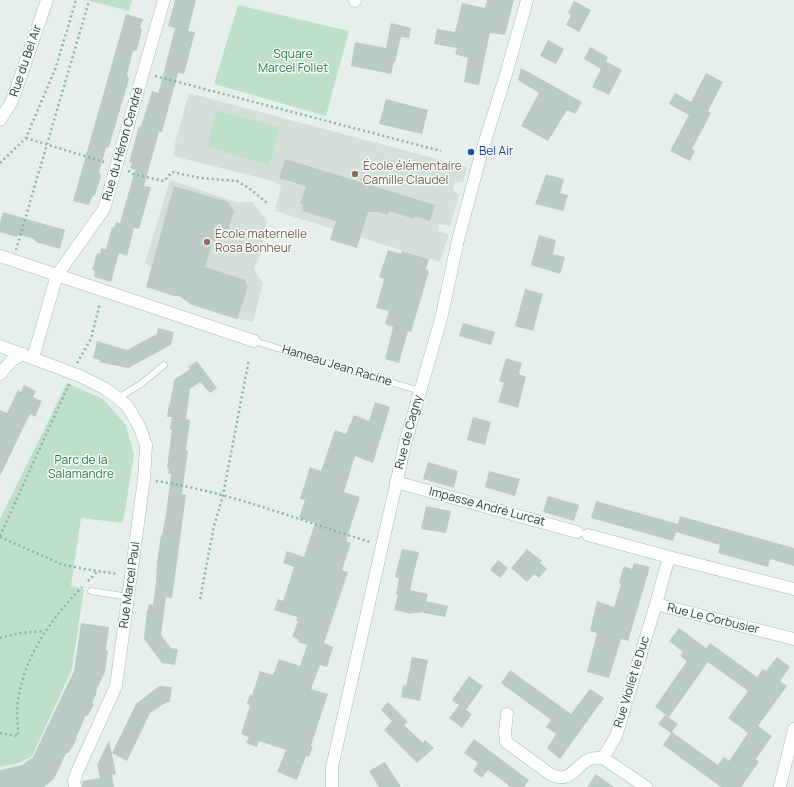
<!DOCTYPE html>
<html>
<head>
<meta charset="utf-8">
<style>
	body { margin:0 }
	canvas { display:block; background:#e6efeb }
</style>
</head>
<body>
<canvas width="794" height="787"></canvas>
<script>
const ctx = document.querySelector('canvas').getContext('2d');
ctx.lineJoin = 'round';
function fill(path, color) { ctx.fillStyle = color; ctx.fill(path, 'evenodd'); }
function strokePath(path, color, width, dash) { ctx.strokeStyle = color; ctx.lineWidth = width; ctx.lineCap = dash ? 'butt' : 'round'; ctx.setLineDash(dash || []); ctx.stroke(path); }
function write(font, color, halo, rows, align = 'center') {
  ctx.font = font + ' Manrope,sans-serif'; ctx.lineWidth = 3; ctx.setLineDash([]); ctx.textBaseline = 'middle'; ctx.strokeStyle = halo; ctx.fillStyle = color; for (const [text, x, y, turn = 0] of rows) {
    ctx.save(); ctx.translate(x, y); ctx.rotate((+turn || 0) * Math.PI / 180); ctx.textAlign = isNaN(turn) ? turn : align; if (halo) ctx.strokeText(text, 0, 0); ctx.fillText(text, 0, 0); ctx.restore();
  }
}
fill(new Path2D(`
	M189,93L467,167L463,182L454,183L453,190L459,195L450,226L439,224L438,231L449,234L440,262L275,211L281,186L273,181L173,156L174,147Z
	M170,180L239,203L251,201L267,221L261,253L254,269L263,284L253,322L229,317L190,304L191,298L147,286L151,267L145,263Z`), '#d4dfda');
fill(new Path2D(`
	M86,0H132L129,11Z
	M238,5L349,31L326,116L214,84Z
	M217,110L280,128L269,165L207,147Z
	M67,383L103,399L126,425L134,454L123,523L81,518L71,586L84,589L72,669L32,756L19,763L0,767V519Z`), '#bfe0c8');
fill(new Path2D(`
	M175,0H196L188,31L195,32L184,74L178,73L162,132H159L144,186L151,187L139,229L134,228L127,256L119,253L111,282L94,277L95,271L92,270L97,253L100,254L101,248L106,249L112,227L114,228L116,222L120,223L135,170L130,168L132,163L129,162L139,126H141L152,91L158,93L160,87L175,28L168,26Z
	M487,0H514L505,35L490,33L479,85L464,82L468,58L455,54L457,48L434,44L437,29L455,32L462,3L485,8Z
	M574,1L591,10L579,32L566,25L571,15L568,13Z
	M126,14L143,19L140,27L142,30L137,50L133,51L127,75L129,79L109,147L106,148L99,172L101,176L95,195L92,197L89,205L73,201Z
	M391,23L411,28L409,38L401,37L395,62H394L391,74L351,66L355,42L386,48Z
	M548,40L564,49L556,64L540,56Z
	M590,47L608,57L606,61L622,70L609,95L592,87L601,69L584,59Z
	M521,68L582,102L575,114L567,110L548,141L521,126L539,93L518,80Z
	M706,73L723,82L708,111L711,113L692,149L695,151L690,161L670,151L689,115L669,104L675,93L691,102Z
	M386,99L428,110L422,134L379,124Z
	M285,159L435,205L430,221L415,216L414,219L389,211L388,215L378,212H368L357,248L330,240L336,221L302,211L303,205L300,204L306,186L279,178Z
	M546,174L564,179L560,193L568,195L563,211L535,204Z
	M174,186L228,202L234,211L226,236L213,241L205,267L245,280L248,287L237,319L192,305L179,296H174L146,287Z
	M3,212L65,230L60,249L36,242L34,239L18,234L17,237L0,232V222Z
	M539,235L556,240L553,254L565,257L560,274L531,265Z
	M388,250L401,254L402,251L429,259L426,269L429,271L425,285L411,332L408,331L399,363L385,359L393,327L385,324L389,311L376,308L384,279L379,277Z
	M525,289L543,294L533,331L515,326Z
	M463,323L495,332L491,345L459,336Z
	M158,328L174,332L171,345L128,368L99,362L100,360L93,358L97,341L127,350L157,334Z
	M506,358L522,363L519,374L526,377L518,408L498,402L504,383L499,381Z
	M197,361L217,388L210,393L200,382L190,389L186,419L190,420L186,450L188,451L182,494L186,495L172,598L166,597L161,635L171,648L178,649L175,665L162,663L144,639L147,610H148L149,604L153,605L156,583L157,563L161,535H162L165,521L171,474H168L169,468H167L172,429H170L172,417H167L169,404H170L174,380L190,369L188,367Z
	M24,385L36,391L33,397L42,401L35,417L30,414L0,476V410L7,413L18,390L21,392Z
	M375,402L390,407L373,463L355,456L344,492L360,497L346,541L351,543L342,570L348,572L324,643L333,647L327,667L320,665L311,689L328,694L311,746H313L309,757L306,756L297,780L277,772L286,750L259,741L257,747L246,743L249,737L241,734L250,705L247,704L250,694L252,695L260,671L273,675L279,659L300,666L307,645L298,642V639L292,637L298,621H296L297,617L274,610L278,599L283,601L294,567L283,563L287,551L304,557L315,523L299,518L305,500L300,499L310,467L321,471L335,430L346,434L354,415L369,421Z
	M473,417L491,422L485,445L467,440Z
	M428,462L458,471L454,488L423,479Z
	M489,471L520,479L515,496L485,487Z
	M548,496L579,505L574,521L543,512Z
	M596,501L678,524L680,516L794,548V566L770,559L768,567L718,553L720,545L676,532L673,541L591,518Z
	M426,506L451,511L446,533L421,529Z
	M402,549L419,552L410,590L428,594L426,601L448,606L445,617L420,612V613H412V614L394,610L398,595H396L399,578L395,577Z
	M527,549L542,561L540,563L547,569L539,578L534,574L527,582L511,568Z
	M498,560L508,568L500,578L490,570Z
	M634,563L650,567L628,641L621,639L609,678L587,672L597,633L590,631L597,601L614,607L621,584L619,583L624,566L632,569Z
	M81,623L109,627L106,650L108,651L105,672L96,691L97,692L92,703L94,704L88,716L86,715L76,738H77L72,748L68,753H66L54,779L44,787H0V770L22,765L33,757L74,671Z
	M679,628L706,648L710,643L757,677L763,669L766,671L777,657L790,667L780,681L787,686L758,726L772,736L756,759L759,762L741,787H721L663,745L672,732L718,765L724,757L729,761L748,733L728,718L748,691L708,662L669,717L655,707L687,661L680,656L683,652L669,641Z
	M412,657L428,660L420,701L401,697L403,685L406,686Z
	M510,670L571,714L590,689L604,698L560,759L547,748L556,734L546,727L551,720L501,683Z
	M469,676L483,686L466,710L452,700Z
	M159,686L172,687L170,702H167L150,713L127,761L112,753L136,704Z
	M388,702L408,722L404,725L423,743L425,740L434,748L417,763L384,730L392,721L381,710Z
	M459,705L472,714L462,728L449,718Z
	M665,715L678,724L671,733L658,724Z
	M474,739L529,780L524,787H511L488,770L482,778L473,771L478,763L464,753Z
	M109,740L116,774L112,775L114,787H82V781L100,778L97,765Z
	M385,762L394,776L401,787H379L369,771Z
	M596,774L614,787H587Z`), '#bbcac4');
const lane = new Path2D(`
	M254,341L420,391
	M118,398L141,384L164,365
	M91,591L129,597`);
const street = new Path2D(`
	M355,1V0
	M0,120L12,101L47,0
	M0,256L254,341
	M0,346L80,376L104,388L118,398L128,407L140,428L146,445L144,479L116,686L77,772L74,781L75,787
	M33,358L57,275L104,209L164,0
	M0,374L12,360L23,354
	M396,482L577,532
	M588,535L669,557
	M794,589L669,557L656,604L794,639
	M507,714L505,732L506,742L550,774C570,784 572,769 588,760C592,757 599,758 603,758
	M646,787L603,758L616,736L656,604
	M780,787L794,729`);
const secondary = new Path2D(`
	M332,787V767L406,440L441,319L458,240L481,154L507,71L527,0`);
strokePath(lane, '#a8b8b2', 7);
strokePath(street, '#a8b8b2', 13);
strokePath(secondary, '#a4bbb3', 13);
strokePath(new Path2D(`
	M155,76L441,151
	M26,138L104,162
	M0,163L26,138L56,67L76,0
	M128,171L133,174L164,181L172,172L201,178L237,181L249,188L267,203
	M16,250L89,1
	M77,363L91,339L100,303
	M156,481C229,492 299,520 370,542
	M0,536L69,384
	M0,537L61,564L84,569L118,574
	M88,581L98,571
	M200,599L214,526L223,495L249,359
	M0,638L20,633L44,631
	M0,733L18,736C18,725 16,711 18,700C25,655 51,619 82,587`), '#86b3a5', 2.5, [2, 3]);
strokePath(lane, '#fff', 6);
strokePath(street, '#fff', 12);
strokePath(secondary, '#fff', 12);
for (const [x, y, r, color] of [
	[471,152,4,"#1a4fb4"],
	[355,174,4,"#8d6e63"],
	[207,242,4,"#8d6e63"]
]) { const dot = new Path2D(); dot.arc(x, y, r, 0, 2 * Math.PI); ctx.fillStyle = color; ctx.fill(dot); strokePath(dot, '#f7fbf9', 1.5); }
write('12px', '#2d7a4b', '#f7fbf9', [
	["Square",293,55],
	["Marcel Follet",293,69],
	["Parc de la",81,461],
	["Salamandre",81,475]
]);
write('12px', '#24423a', '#f7fbf9', [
	["Rue du Bel Air",26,61,-71],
	["Rue du Héron Cendré",123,144,-74],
	["Hameau Jean Racine",337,366,17],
	["Rue de Cagny",409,432,-75],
	["Impasse André Lurcat",487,507,15],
	["Rue Marcel Paul",130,585,-82],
	["Rue Le Corbusier",713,619,14],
	["Rue Viollet le Duc",632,682,-73]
]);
write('12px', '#164399', '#f7fbf9', [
	["Bel Air",479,152]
], 'left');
write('12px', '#785e54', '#f7fbf9', [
	["École élémentaire",363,167],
	["Camille Claudel",363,181],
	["École maternelle",215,235],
	["Rosa Bonheur",215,249]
], 'left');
</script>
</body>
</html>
